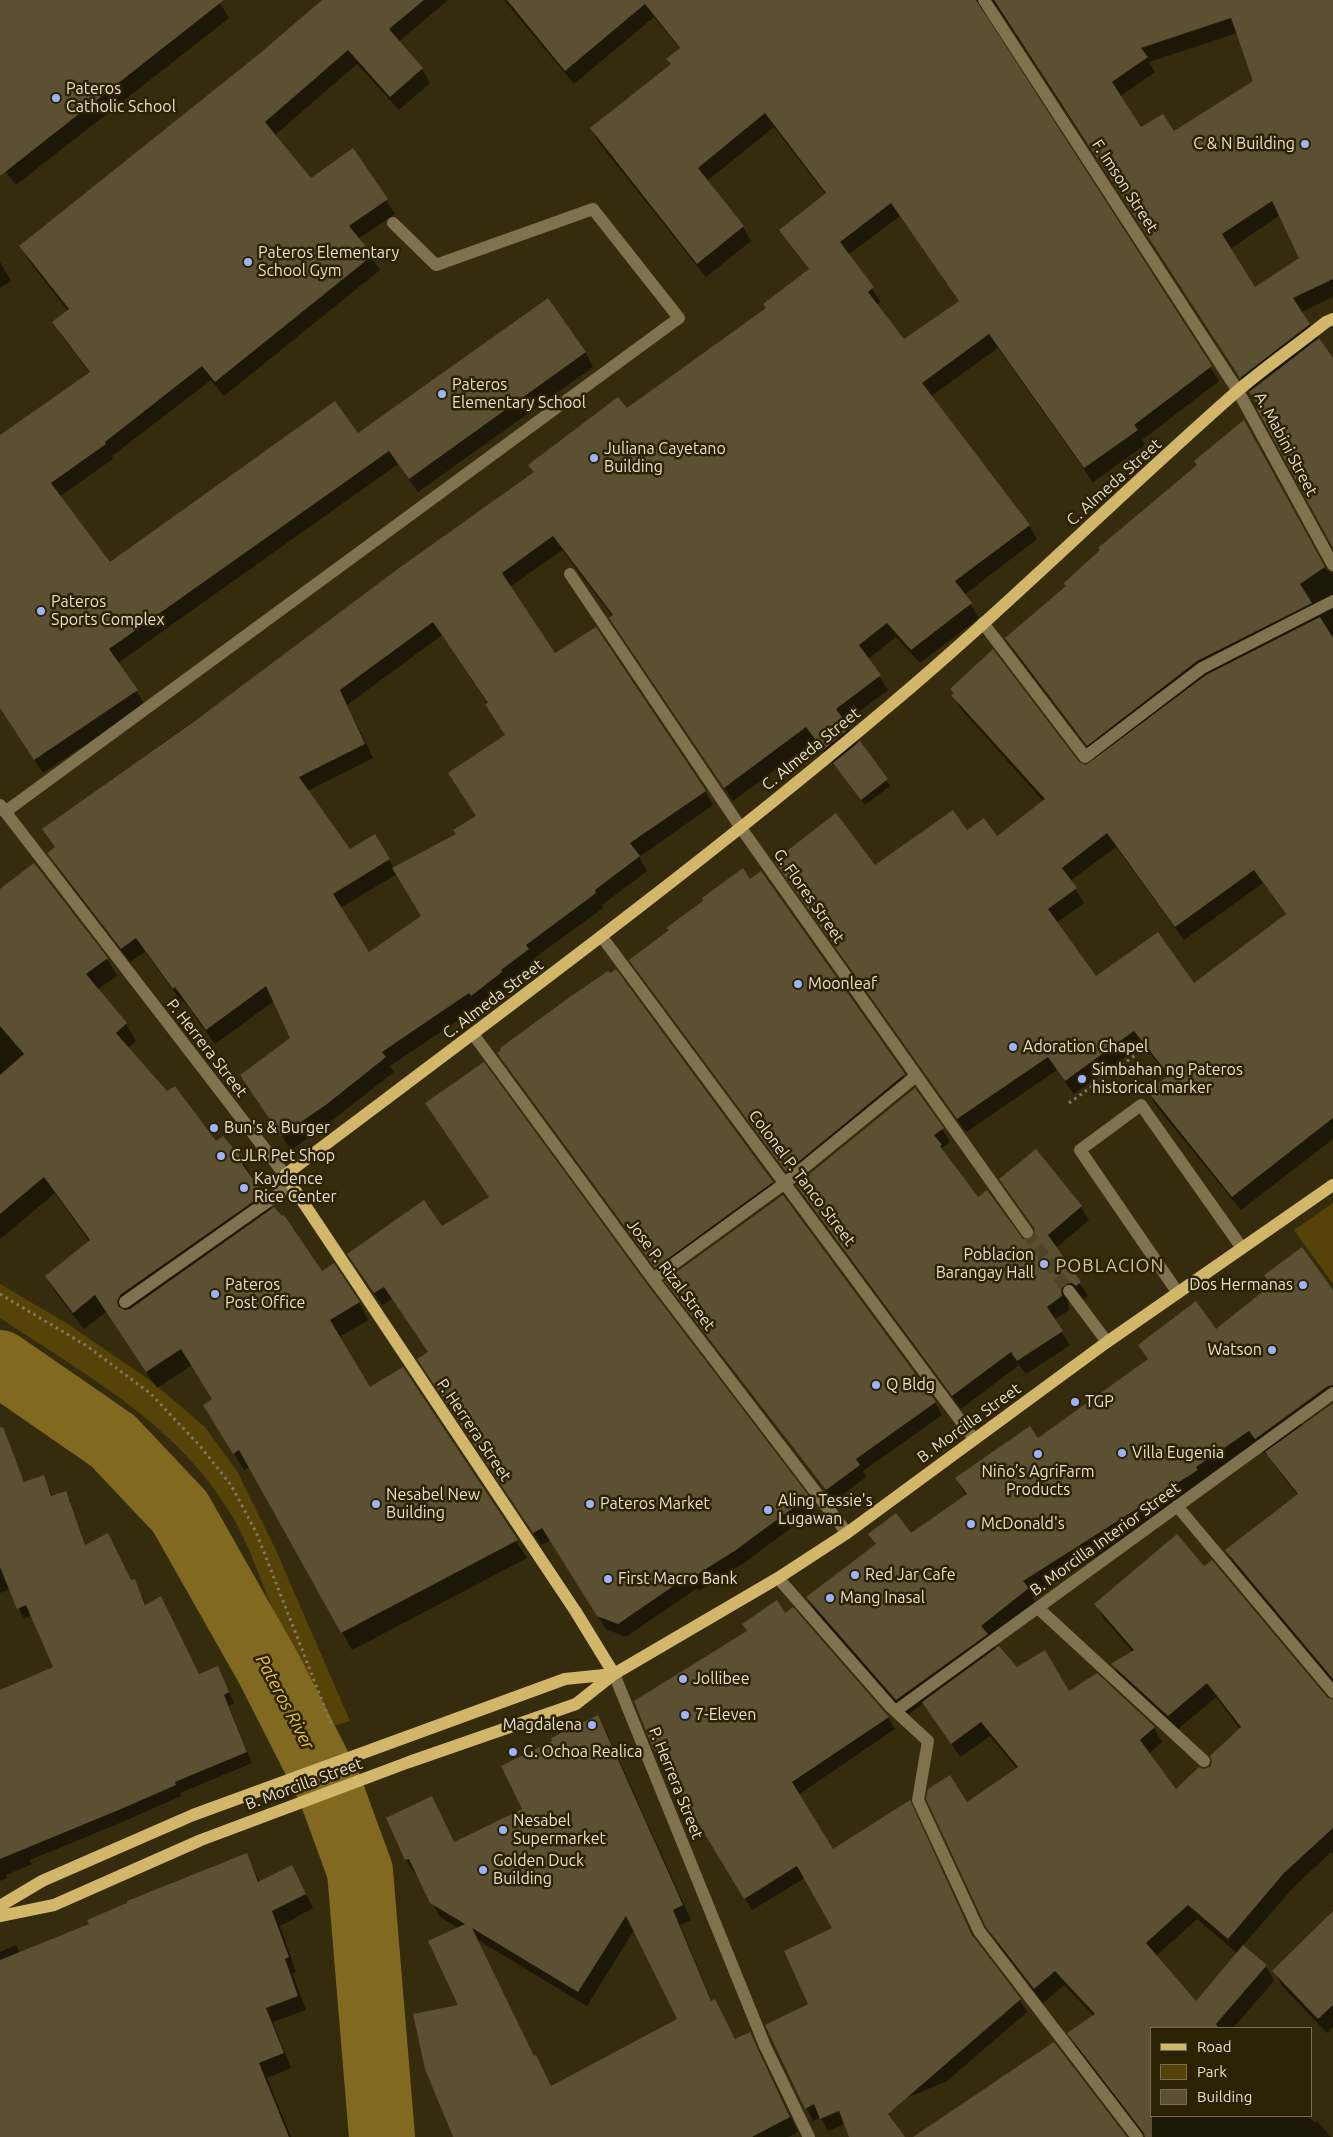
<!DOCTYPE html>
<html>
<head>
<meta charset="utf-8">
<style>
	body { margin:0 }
	#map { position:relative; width:1333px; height:2137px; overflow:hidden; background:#352b0d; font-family:Ubuntu,sans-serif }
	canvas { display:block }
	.legend { position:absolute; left:1150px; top:2027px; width:162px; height:90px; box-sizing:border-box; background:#2b2103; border:1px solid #756d54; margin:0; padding:6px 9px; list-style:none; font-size:15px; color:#e5dfce }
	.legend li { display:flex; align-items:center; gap:10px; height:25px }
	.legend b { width:25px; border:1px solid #756d54 }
</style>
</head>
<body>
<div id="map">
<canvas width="1333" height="2137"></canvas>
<ul class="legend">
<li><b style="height:6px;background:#d2b76b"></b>Road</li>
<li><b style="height:14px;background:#554308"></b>Park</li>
<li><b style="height:14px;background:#5b5032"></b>Building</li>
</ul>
</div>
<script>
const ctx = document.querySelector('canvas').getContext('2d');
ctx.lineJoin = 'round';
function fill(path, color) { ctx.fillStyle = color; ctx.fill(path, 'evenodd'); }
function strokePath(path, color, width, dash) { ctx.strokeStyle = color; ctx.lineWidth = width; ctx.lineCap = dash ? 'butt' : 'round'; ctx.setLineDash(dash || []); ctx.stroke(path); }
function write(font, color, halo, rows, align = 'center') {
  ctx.font = font + ' Ubuntu,sans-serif'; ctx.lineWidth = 5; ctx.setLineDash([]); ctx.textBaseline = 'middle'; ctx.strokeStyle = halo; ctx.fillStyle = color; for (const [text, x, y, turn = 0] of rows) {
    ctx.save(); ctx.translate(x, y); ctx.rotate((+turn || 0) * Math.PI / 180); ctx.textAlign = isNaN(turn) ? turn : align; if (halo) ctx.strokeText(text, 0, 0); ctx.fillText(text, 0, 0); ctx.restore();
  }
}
fill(new Path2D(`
	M1333,1203V1284L1294,1230Z
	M0,1284L68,1324L151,1381L205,1427L237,1471L275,1548L350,1721L321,1730C304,1687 286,1643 269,1600C257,1570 246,1538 229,1511C175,1423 83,1373 0,1318Z`), '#554308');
fill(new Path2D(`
	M0,0H218L229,18L16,185L0,164Z
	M323,0H448L398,42L422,69L430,83L399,110L357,64L275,135L310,180L352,150L395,214L358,239L380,270L224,396L211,380L112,456L113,459L60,496L110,564L358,435L585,352L593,367L418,492L398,464L118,663L145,705L43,773L0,708V436L90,373L62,336L54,322L68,311L29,261L21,247L260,55Z
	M504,0H1333V297L1301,312L1333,359V545L1250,391L997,7L992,6L985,10V18L1219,381L1142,440L1145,445L1093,482L998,348L931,396L1029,525L1037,539L964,595L979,618L920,663L896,637L868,659L888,690L844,723L858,744L859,743L890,786L865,805L834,762L832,763L815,740L733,801L619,632L613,617L562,550L510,587L555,655L705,791L713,805L639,857L647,871L602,905L603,908L533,959L536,964L508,985L509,987L480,1009L478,1007L390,1066L394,1072L335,1118L291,1150L242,1076L291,1039L274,1001L215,1044L184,1001L182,1002L145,952L130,962L57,867L49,853L56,848L44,829L767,308L809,270L780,230L826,195L774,127L707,181L743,227L751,241L706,277L599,143L591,128L671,66L668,59L680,49L654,17L574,84ZM1237,33L1254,81L1174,132L1141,129L1120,96L1155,72L1149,62ZM1280,215L1301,259L1255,289L1230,249ZM900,216L960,302L904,341L877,305L881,302L848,255ZM442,635L488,704L506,736L477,817L457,835L394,868L374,835L350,850L307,791L373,758L347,705ZM397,874L422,917L369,953L340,908Z
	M0,262L11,281L0,288Z
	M1252,435L1326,570L1333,574V1139L1241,1210L1157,1107L1149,1093L1168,1077L1143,1044L1074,1094L1057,1070L966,1132L776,861L875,866L967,832L997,837L1044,802L961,709L953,695L1078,763L1086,766L1096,759L1015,653L1006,639ZM1116,847L1184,940L1263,883L1287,916L1194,985L1095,978L1056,923L1084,903L1070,881Z
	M34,865L107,959L117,976L97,990L126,1024L136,1041L128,1048L167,1093L216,1143L244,1163L272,1210L321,1273L359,1302L368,1320L339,1337L370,1389L403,1369L527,1558L352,1650L250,1467L244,1470L215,1422L213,1400L192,1365L157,1388L106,1312L84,1329L56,1293L46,1276L90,1242L55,1193L0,1239V891Z
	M761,872L911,1087L794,1183L630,960Z
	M503,1050L772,1182L779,1194L663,1279L506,1065L499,1053Z
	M942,1129L950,1142L942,1148L947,1157L978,1199L1023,1240L1033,1239L1036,1232L1001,1179L1035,1151L1081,1207L1089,1220L1056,1248L1088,1296L1084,1299L1080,1297L1072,1298L1068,1302L1069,1310L1054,1320L1070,1345L1026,1374L1019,1365L961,1409L805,1198L797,1185Z
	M783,1196L935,1403L942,1415L863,1471L866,1477L834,1501L673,1293L666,1281Z
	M441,1228L646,1285L808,1497L815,1510L744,1563L699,1591L697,1588L626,1637L606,1629L551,1540L541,1545L426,1372L429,1353L392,1299L382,1305L356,1267Z
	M1333,1292V1395L1298,1420L1333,1464V1682L1235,1565L1226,1550L1298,1496L1276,1467L1268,1453L1266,1455L1259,1446L1206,1487L1032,1597L1037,1605L991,1641L996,1650L1017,1668L1154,1728L1162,1742L1149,1754L1176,1791L1203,1770L1210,1768L1240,1729L1216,1697L1177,1730L1121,1679L1113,1665L1133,1652L1104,1619L1096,1604L1203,1568L1326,1698L1333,1701V1854L1331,1852L1293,1888L1242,1946L1266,1966L1274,1981L1233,2028H1152V2116H1308L1315,2123L1317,2121L1331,2137H1145L1077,2048L1069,2033L1094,2016L1064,1985L1043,2003L996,1942L987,1926L966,1804L1017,1769L990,1736L960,1757L924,1703L906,1716L817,1614L807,1598L876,1545L870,1534L911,1535L966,1496L956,1479L1037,1439L1149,1360L1140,1346L1216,1331ZM1197,1919L1237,1953L1196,2003L1156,1956Z
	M11,1452L25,1483L43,1477L53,1497L65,1492L71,1502H68L86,1551L88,1550L71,1503L86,1545L131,1582L135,1580L146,1605L199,1675L218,1668L234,1703L229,1706L252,1763L180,1793L181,1796L127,1820L30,1860L32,1864L6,1875L7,1878L0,1881V1691L54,1668L32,1615L24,1619L10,1589L0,1593V1457Z
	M785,1615L888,1717L895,1729L798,1795L833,1850L910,1802L975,1940L1020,2000L1027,2012L947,2081L828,2131L821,2117L813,2121L767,2025L810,2005L834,1929L805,1878L752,1910L661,1760Z
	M598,1717L606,1731L691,1920L680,1925L712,2002L736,2040L750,2034L758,2048L798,2132L788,2137H454L459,2006L458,1928L440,1917L417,1873L415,1874L406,1860L387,1819L432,1798L454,1843L524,1810L554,1742ZM634,1930L679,2019L552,2087L534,2057L478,1940L587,2006Z
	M246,1854L260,1883L299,1881L313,1908L280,1926L296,1972L292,1973L306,2010L273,2022L291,2068L267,2078L291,2137H0V1952L16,1945L20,1953L91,1924Z
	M1333,1913V2027L1327,2033L1282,1986L1274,1971Z`), '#0007');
strokePath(new Path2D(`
	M0,1363L113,1441L180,1512L269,1669L330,1789L360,1871L382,2137`), '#81691f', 66);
fill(new Path2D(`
	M0,0H224L0,176Z
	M322,0H424L389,29L423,68L390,97L348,50L265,122L311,178L353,148L388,199L349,226L373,255L215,382L202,366L105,442L106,444L51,483L110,562L335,401L358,433L548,298L586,352L409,479L389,451L109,649L138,690L34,760L0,708V435L90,372L52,322L69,309L19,246L259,54Z
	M507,0H976L1212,366L1134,425L1138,430L1084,468L989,334L922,383L1030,525L955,581L972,603L911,650L887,623L859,645L881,675L836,709L850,728L823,750L806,727L724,788L609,618L613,615L553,536L502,573L555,653L596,627L706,791L630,843L640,856L595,890L596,893L526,945L529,949L501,970L502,972L471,996L469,993L382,1052L386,1057L327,1104L281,1136L240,1075L290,1038L266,986L206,1030L175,987L173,989L136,938L121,949L47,853L55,847L42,829L192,723L395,571L534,472L528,465L618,397L627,408L766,308L763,304L809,269L779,230L826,193L765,113L698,168L744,226L697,264L590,128L671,64L666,59L680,48L645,4L565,71ZM891,203L959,301L904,339L868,292L874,287L840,242ZM433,622L488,703L485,704L505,735L448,773L476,816L453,830L456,834L392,868L421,916L369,952L333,894L390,859L375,834L350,849L299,777L365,744L340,690Z
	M994,0H1333V279L1293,298L1310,324L1240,378ZM1231,18L1253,81L1174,131L1163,114L1141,127L1112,82L1148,57L1141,48ZM1272,201L1299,258L1255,287L1222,234Z
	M1319,338L1333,358V548L1257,409L1259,407L1249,392Z
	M1244,420L1325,567L1300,584L1312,603L1197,661L1087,746L1005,638L1066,586L1064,583L1100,550L1098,548L1197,465L1194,461Z
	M1320,617L1333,638V1118L1232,1197L1148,1092L1169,1075L1134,1031L1065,1081L1048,1057L957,1119L774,861L836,813L875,865L953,810L967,830L984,818L997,836L1045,799L951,695L954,693L950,689L993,649L1079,762L1086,765L1206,675ZM1107,833L1175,927L1254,870L1286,914L1194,983L1158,932L1096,976L1048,909L1077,888L1062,868Z
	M860,741L888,779L861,800L833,763Z
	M34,863L108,958L86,974L127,1023L116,1033L167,1091L175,1086L216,1141L223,1136L245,1162L242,1164L264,1194L120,1295L117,1302L119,1307L125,1310L130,1309L274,1207L282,1216L284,1215L322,1271L334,1263L360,1302L330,1320L370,1387L403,1367L518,1540L341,1633L239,1450L233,1454L203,1405L212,1399L181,1349L146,1372L95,1295L73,1313L45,1276L90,1240L44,1177L0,1214V1075L24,1054L0,1026V889Z
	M743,868L750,879L761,871L905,1074L786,1172L629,960L669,930L666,928L703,901L702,898Z
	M616,969L773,1182L655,1268L497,1053L501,1050L500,1048L570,997L608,971L610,973Z
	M484,1062L647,1284L809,1496L736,1550L690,1579L688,1576L618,1624L597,1616L542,1528L533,1533L417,1359L428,1352L384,1287L374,1293L347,1254L424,1200L442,1226L489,1197L425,1103Z
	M915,1088L944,1128L934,1135L942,1145L940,1146L978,1197L987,1190L1023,1239L1032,1238L1035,1232L1034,1228L999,1179L1036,1149L1082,1206L1048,1235L1081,1282L1076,1286L1072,1283L1065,1284L1061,1288L1062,1296L1047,1307L1063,1331L1017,1361L1011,1352L952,1396L796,1185Z
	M783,1195L936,1402L856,1459L860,1465L826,1490L664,1281Z
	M1302,1247L1333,1290V1385L1328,1386L1255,1439L1249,1431L1196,1467L1198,1470L1023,1581L1029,1588L981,1626L988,1634L896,1700L806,1597L876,1544L868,1534L896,1513L911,1533L967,1494L955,1478L1030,1426L1038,1438L1148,1359L1138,1345L1196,1301L1216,1329L1271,1285L1264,1275Z
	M1333,1403V1679L1225,1550L1298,1494L1265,1452Z
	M3,1427L24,1482L44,1475L51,1496L66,1491L85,1545L108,1533L131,1580L135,1579L145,1605L161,1596L199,1674L218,1666L229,1692L224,1695L247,1752L175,1782L176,1785L121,1809L0,1859V1690L53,1667L26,1605L17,1609L0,1567V1428Z
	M1177,1534L1204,1566L1212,1560L1327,1697L1333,1700V1828L1284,1873L1228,1939L1188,1905L1146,1943L1196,2001L1243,1945L1267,1965L1216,2024L1219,2028H1152V2137H1145L1143,2132L1067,2033L1095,2014L1055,1971L1034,1989L986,1927L926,1799L928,1789L950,1775L967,1802L1018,1767L981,1722L951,1744L922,1702L999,1646L1017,1667L1045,1650L1069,1691L1097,1673L1155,1727L1140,1740L1176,1789L1199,1767L1203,1769L1210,1767L1212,1762L1210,1756L1241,1727L1207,1683L1168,1716L1111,1664L1134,1650L1094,1604Z
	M777,1600L785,1613L793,1607L889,1717L792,1782L833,1849L910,1800L972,1935L1021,1999L888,2114L905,2137H849L839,2111L820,2119L814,2104L805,2109L765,2025L808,2004L784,1951L832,1928L797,1866L744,1899L653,1748L634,1701L747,1631L742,1624Z
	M598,1715L683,1905L673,1910L711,2001L715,1999L735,2039L750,2032L790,2117L752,2137H453L425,2069L413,2014L458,2005L428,1941L465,1924L430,1903L409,1859L405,1860L386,1818L432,1796L454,1842L522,1809L501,1766L552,1741L551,1738ZM626,1916L677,2019L551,2086L536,2055L534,2056L472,1928L578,1992Z
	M247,1853L258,1882L292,1865L306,1894L272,1911L289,1957L285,1959L298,1996L266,2008L284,2053L259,2063L289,2137H0V1960L89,1924L87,1920L127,1903V1901Z
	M1333,1911V2005L1318,2019L1272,1971Z
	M1054,2042L1127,2137H913Z`), '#5b5032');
strokePath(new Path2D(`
	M1027,1232L1069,1291`), '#4f462a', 12, [12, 6]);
strokePath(new Path2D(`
	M1069,1103L1141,1051
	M0,1294L87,1346L151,1394L200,1446L231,1485L256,1532L332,1726`), '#827a62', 3, [2.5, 4]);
strokePath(new Path2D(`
	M984,0L1238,391L1333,565
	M570,574L741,828L1027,1232
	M983,623L1085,757L1202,668L1333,601
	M0,805L285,1175
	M5,812L679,318L593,209L436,265L393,223
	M602,937L974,1439
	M473,1034L653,1279L847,1533
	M653,1279L785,1183L916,1076
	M1069,1291L1107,1342
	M1178,1293L1080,1150L1141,1105L1242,1248
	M125,1302L291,1185
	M1177,1506L1333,1692
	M778,1578L890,1706L928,1741L918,1800L979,1931L1137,2137
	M1038,1608L1204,1761
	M614,1674L765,2046L809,2137
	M897,1710L1333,1393`), '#7f724f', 12);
strokePath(new Path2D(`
	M614,1674L576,1612L285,1175C488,1022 694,871 889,706C1008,606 1118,496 1235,393C1264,368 1296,346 1326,322L1333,319
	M0,1906L42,1881L193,1815L565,1679L614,1674
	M0,1916L54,1905L201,1840L409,1762L576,1704L614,1674L778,1578L847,1533L1107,1342L1333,1185`), '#d2b76b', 12);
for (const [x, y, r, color] of [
	[56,98,5,"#9db4fd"],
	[1305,144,5,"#9db4fd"],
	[248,262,5,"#9db4fd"],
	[442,394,5,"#9db4fd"],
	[594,458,5,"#9db4fd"],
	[41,611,5,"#9db4fd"],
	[798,984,5,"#9db4fd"],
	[1013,1047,5,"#9db4fd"],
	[1082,1079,5,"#9db4fd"],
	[214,1128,5,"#9db4fd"],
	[221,1156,5,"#9db4fd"],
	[244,1188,5,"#9db4fd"],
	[1044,1264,5,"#9db4fd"],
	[1303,1285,5,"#9db4fd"],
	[215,1294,5,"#9db4fd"],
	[1272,1350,5,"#9db4fd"],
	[876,1385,5,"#9db4fd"],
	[1075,1402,5,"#9db4fd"],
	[1122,1453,5,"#9db4fd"],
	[1038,1454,5,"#9db4fd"],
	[376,1504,5,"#9db4fd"],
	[590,1504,5,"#9db4fd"],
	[768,1510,5,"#9db4fd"],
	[971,1524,5,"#9db4fd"],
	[855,1575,5,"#9db4fd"],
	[608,1579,5,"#9db4fd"],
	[830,1598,5,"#9db4fd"],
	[683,1679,5,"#9db4fd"],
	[685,1715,5,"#9db4fd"],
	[592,1725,5,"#9db4fd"],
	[513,1752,5,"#9db4fd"],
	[503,1830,5,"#9db4fd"],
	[483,1870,5,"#9db4fd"]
]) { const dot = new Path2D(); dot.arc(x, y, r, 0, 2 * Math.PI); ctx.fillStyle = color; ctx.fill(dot); strokePath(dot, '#2b2103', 2); }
write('16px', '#e5dfce', '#2b2103', [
	["Pateros",66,89],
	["Catholic School",66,107],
	["C & N Building",1295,144,"right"],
	["Pateros Elementary",258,253],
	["School Gym",258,271],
	["Pateros",452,385],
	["Elementary School",452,403],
	["Juliana Cayetano",604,449],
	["Building",604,467],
	["Pateros",51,602],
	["Sports Complex",51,620],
	["Moonleaf",808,984],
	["Adoration Chapel",1023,1047],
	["Simbahan ng Pateros",1092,1070],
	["historical marker",1092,1088],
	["Bun's & Burger",224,1128],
	["CJLR Pet Shop",231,1156],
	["Kaydence",254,1179],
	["Rice Center",254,1197],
	["Poblacion",1034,1255,"right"],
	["Barangay Hall",1034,1273,"right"],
	["Pateros",225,1285],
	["Post Office",225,1303],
	["Dos Hermanas",1293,1285,"right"],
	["Watson",1262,1350,"right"],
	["Q Bldg",886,1385],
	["TGP",1085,1402],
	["Villa Eugenia",1132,1453],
	["Niño’s AgriFarm",1038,1472,"center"],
	["Products",1038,1490,"center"],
	["Nesabel New",386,1495],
	["Building",386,1513],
	["Aling Tessie's",778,1501],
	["Lugawan",778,1519],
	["Pateros Market",600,1504],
	["McDonald's",981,1524],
	["Red Jar Cafe",865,1575],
	["First Macro Bank",618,1579],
	["Mang Inasal",840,1598],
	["Jollibee",693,1679],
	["7-Eleven",695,1715],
	["Magdalena",582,1725,"right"],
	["G. Ochoa Realica",523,1752],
	["Nesabel",513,1821],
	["Supermarket",513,1839],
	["Golden Duck",493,1861],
	["Building",493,1879]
], 'left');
write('16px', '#e5dfce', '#2b2103', [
	["F. Imson Street",1125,186,57],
	["A. Mabini Street",1286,444,62],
	["C. Almeda Street",1114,482,-42],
	["C. Almeda Street",811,749,-39],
	["G. Flores Street",809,896,55],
	["C. Almeda Street",493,999,-37],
	["P. Herrera Street",207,1048,52],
	["Colonel P. Tanco Street",802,1178,53],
	["Jose P. Rizal Street",671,1275,53],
	["B. Morcilla Street",969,1423,-36],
	["P. Herrera Street",474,1430,56],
	["B. Morcilla Interior Street",1105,1539,-36],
	["P. Herrera Street",676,1783,68],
	["B. Morcilla Street",304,1784,-20]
]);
ctx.letterSpacing = '1px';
write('18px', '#cec2a0', '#2b2103', [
	["POBLACION",1110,1266]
]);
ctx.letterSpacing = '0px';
write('italic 18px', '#edc342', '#2b2103', [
	["Pateros River",285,1702,62]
]);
</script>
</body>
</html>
